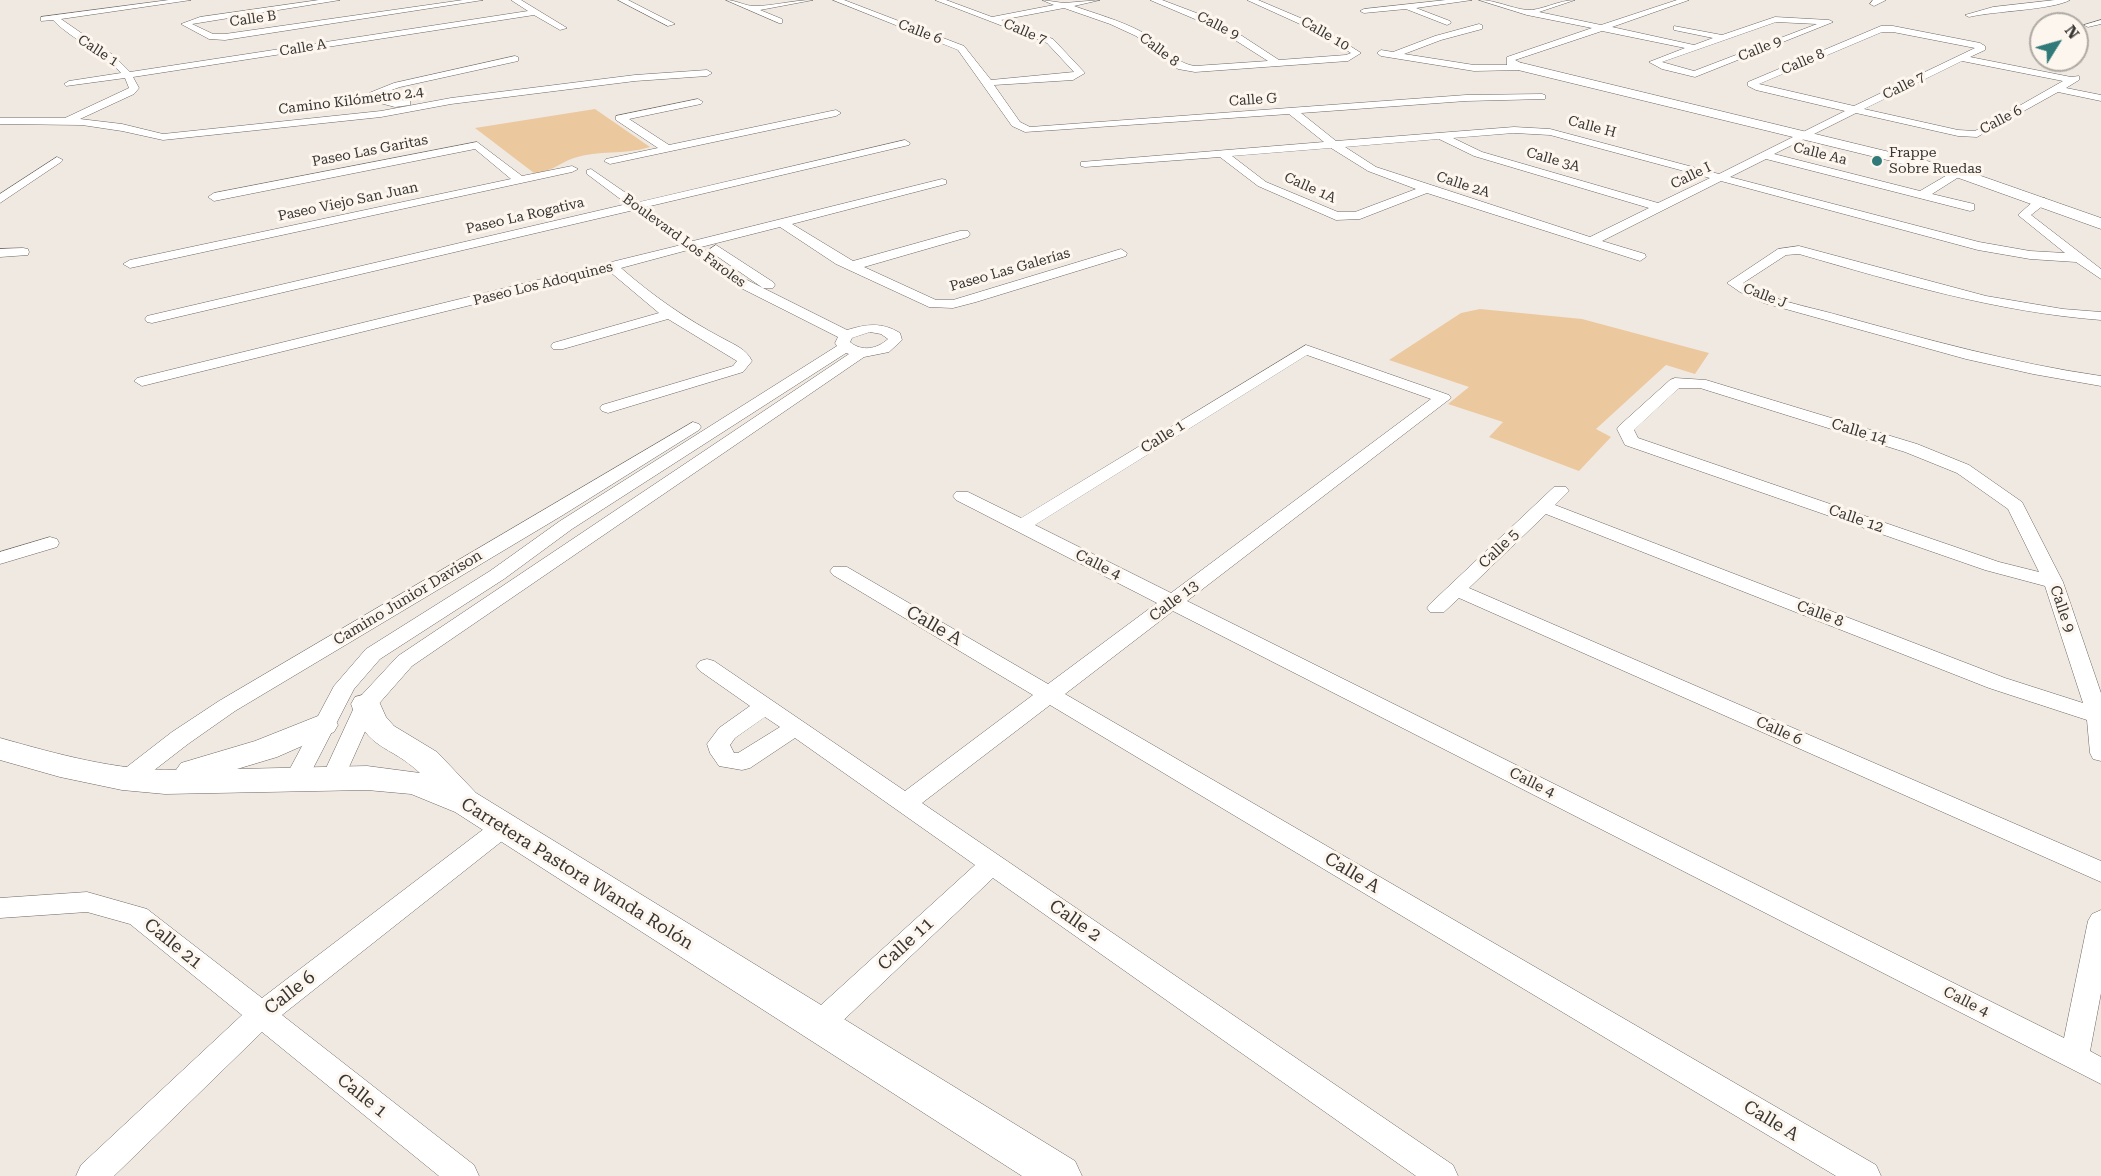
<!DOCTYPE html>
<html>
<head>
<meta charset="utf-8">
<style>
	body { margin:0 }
	#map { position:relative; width:2101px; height:1176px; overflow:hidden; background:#f0e9e1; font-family:"Roboto Serif",serif }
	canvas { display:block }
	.north { position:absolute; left:2029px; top:12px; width:60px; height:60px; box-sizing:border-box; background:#fdf6ee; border:2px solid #aea9a3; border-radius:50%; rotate:53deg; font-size:16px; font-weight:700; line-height:24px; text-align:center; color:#383532 }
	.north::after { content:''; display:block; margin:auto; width:21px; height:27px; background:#317a7a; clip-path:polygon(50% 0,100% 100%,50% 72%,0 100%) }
</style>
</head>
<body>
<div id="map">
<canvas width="2101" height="1176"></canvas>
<div class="north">N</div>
</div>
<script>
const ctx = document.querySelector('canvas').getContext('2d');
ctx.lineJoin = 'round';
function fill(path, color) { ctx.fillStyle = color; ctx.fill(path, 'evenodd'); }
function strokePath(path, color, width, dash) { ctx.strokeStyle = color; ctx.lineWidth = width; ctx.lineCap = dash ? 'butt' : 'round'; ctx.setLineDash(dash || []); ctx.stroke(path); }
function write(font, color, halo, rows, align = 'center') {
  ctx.font = font + ' "Roboto Serif",serif'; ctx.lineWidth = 6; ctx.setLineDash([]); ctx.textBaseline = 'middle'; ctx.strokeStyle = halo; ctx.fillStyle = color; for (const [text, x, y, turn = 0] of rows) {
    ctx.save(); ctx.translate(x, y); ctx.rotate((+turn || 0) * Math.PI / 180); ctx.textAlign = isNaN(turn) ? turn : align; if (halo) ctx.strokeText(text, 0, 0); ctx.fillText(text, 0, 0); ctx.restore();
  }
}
fill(new Path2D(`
	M595,109L650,147C625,155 598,150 574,158C559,163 550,173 534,173L475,128Z
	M1480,309L1582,319L1709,353L1695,374L1666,365L1596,429L1611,437L1579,471L1489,437L1503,422L1448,404L1469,387L1389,360L1461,313Z`), '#ecc89f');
const street = new Path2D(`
	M169,0H191L61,19L113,55L130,72L528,11L511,0H521L567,28L560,30L534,15L133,77L139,88L134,94L80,119L122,124L163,134L381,111L451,98L635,75L707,70L712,73L707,76L635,81L451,104L381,117L163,140L122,131L82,125L0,124V118H65L129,88L125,78L66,86L64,84L69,81L121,73C103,51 73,41 53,20L41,21V17Z
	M319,0H340L192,24L213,34H225L463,0H483L225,40L209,39L181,24L200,17Z
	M618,0H628L675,24L668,26Z
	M726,0C736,0 745,6 754,6C774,6 793,0 813,0L760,10L782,19V23H779Z
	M833,0H844L964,46L991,80L1074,72L1047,43L935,0H946L992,17L1054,5L1042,0L1064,3L1100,0L1074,6C1096,14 1119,20 1140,31C1159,42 1173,63 1195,66L1268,61L1216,28L1150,0H1162L1207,17L1236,32L1279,60L1346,55L1351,53L1311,29L1247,0H1258L1317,25L1361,53L1348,61L1195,72L1178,69L1136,36L1110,24L1064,8L1001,20L1053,39L1085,73L1073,80L994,85L1020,122L1030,127L1466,95L1542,94L1545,95V99L1466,101L1301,113L1336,141L1514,127L1550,129L1719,174L1845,111L1756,90L1748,86V82L1881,26H1893L1980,43L1985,46V50L1970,57L2071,77L2079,76V80L2066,88L2101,95V101L2058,92L1977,137L1958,136L1856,113L1774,154L1920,191L1954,171H1962V175L1932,194L1974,204V210L1970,211L1766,159L1730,177L1979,242L2030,251L2065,253L2018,215L2037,198H2045V204L2031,215L2101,269V279L2076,262L2030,259L1978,250L1721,181L1602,241L1645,254L1646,257L1640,261L1427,193L1360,219L1336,220L1258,186L1220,157L1085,167L1081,166V162L1324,142L1289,114L1025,132L1012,126L958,50ZM1882,32H1893L1975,48L1854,106L1759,84ZM1962,61L2063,81L1975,131L1958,130L1864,109ZM1514,133L1550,135L1710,178L1658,203L1482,152L1453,138ZM1439,139L1474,156L1649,208L1590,237L1376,167L1345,147ZM1331,148L1368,171L1416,189L1355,212H1338L1266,182L1232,156Z
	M1446,0H1472L1416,8L1450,21L1451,23L1447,25L1406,9L1364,13L1360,11L1364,9Z
	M1479,0C1496,0 1510,8 1527,10C1540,11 1559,0 1575,0L1539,12L1601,25L1677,0H1689L1612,27L1694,45L1713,38L1674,30V26L1722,35L1775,17L1829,20L1833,22L1695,77L1662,69L1649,62L1685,48L1602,31L1515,60L1525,65V69L1522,70L1474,71L1381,56L1377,53L1381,50L1393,52L1435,36L1479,24L1482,25V29L1441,40L1404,54L1474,65H1507V57L1592,28L1527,15ZM1776,22L1817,24L1694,71L1662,62Z
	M1873,0H1886L1874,6L1870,4Z
	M2055,0H2070C2052,10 1994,11 1969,17L1965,15L1993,7Z
	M2101,20V24L2088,27L2084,25Z
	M515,56L518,57V61L400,87L380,94L382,98L410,101V105L395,107L376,102L369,93L394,83Z
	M698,99L703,102L701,104L629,119L669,145L836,110L841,113L836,116L610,164L604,161L606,159L658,148L616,120V116Z
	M905,140L910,143L909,145L646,207L693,241L942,179L946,180V184L792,224L853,261L960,231H968L970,234L968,237L864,267L936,300H953L1121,249L1127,253L1126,256L976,302L953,308L929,307L836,264L780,227L701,247L743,278L847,330C867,324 882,322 900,333L902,340L889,352L864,357L412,666L376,707L341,785L333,787L325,785L321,779L358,699L398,656L849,354L846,353L572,529L504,579L380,659L354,689L305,784L297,786L289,784L285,778L334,686L366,649L490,571L560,521L837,346L835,343L838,337L733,284L688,250L621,268C653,296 686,319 724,339C735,345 746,349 752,361L743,372L608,413L602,411L600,408L602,405L733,366L737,361L668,319L563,349H553L551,346L553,343L659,313L609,271L142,386L134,381L137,378L681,245L634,210L152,323L147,322L145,319L147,316L627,204L587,174V170L591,169L639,202ZM870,332L881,334L888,339C877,349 862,352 850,342L852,338Z
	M477,142L522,176L572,166L578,169L572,172L130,268L123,264L130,260L511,179L475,149L214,201L208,197L214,193Z
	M57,157L63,160L61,162L0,203V194Z
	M716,245L773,282L775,285L773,288H763L711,252L710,249Z
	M1799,246L1986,296L2063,309L2101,312V320C1997,312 1899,283 1799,254L1786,255L1743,283C1772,301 1806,306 1838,315C1925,339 2011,363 2101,376V386L2033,374L1966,359L1764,303L1740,292L1727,283L1778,249Z
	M23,248L28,249L29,252L28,255L0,257V249Z
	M1306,345L1449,395L1451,398L1187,601L2064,1038L2088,921L2092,914L2101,910V993L2090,1051L2101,1057V1084L1173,611L1065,694L1876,1165L1881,1176H1836L1050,705L922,803L1453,1165L1458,1176H1416L993,878L830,1033L820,1036L810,1033L806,1024L810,1015L975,865L795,738L750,768L742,770L719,766L710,753L707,744L719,728L750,706L700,671L696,666L700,661L707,659L714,661L905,791L1033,695L833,575L830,571L833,567H847L1048,684L1157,603L956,500L953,496L956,492H968L1021,518ZM1307,355L1431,399L1171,593L1035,525ZM765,717L780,727L738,753H734L730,745L735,738Z
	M1675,378L1706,380L1917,444L1969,465L2022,502L2063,582L2101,693V761L2093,759L2090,753L2087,720L1989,688L1546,514L1469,588L2101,861V882L1459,598L1444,612H1430L1427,608L1430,604L1554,487H1566L1569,491L1555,505L2005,678L2083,703L2045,586L1985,570L1625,445L1617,429L1619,426L1670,380ZM1679,388H1700L1905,452L1957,473L2008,509L2039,572L1999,562L1638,438L1634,430Z
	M693,422L699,424L701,427L699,430L563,515L235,711L188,744L135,785L127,787L119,785L115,779L119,773L172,732L219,701Z
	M50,537L57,539L59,543L57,547L0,564V552Z
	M502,819L511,822L514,828L511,834L282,1015L474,1165L479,1176H439L262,1032L114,1176H76L81,1165L242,1015L130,924L87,912L0,918V898L87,892L147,909L262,998L493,822Z`);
const secondary = new Path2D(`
	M1522,63L1964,170L2101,218V229L1953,176L1518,70L1516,67L1518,64Z
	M366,694L377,697L386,717L394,726L437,752L476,793L1075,1161L1082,1176H1022L455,812L411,794L367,790L165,794L122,790L60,777L0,760V738C57,754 117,771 176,770L181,763L255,741L323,714L334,718L338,725L334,732L277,757L237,769L367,766L420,773C388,743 368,752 351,704L355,697Z`);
strokePath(street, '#6e6761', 1);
strokePath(secondary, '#6e6761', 1);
fill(street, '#fff');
fill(secondary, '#fff');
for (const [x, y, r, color] of [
	[1877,161,6,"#317a7a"]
]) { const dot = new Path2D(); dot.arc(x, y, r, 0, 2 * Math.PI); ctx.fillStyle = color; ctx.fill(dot); strokePath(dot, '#fdf6ee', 2); }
write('14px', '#383532', '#fdf6ee', [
	["Calle B",253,19,-8],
	["Calle 9",1218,26,27],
	["Calle 6",920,32,21],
	["Calle 7",1025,32,23],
	["Calle 10",1325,34,30],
	["Calle A",303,48,-9],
	["Calle 9",1760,49,-22],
	["Calle 8",1159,50,37],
	["Calle 1",98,51,33],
	["Calle 8",1803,62,-23],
	["Calle 7",1904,86,-26],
	["Calle G",1253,100,-4],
	["Camino Kilómetro 2.4",351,101,-7],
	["Calle 6",2001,120,-28],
	["Calle H",1592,127,15],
	["Paseo Las Garitas",370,151,-11],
	["Calle Aa",1820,154,14],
	["Calle 3A",1553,160,16],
	["Calle I",1691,176,-26],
	["Calle 2A",1463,185,18],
	["Calle 1A",1310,188,24],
	["Paseo Viejo San Juan",348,202,-12],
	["Paseo La Rogativa",525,216,-13],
	["Boulevard Los Faroles",684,241,36],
	["Paseo Las Galerías",1010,270,-16],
	["Paseo Los Adoquines",543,284,-14],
	["Calle J",1765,296,21]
]);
write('14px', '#383532', '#fdf6ee', [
	["Frappe",1889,153],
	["Sobre Ruedas",1889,169]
], 'left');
write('15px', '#383532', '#fdf6ee', [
	["Calle 14",1859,432,17],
	["Calle 1",1163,437,-32],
	["Calle 12",1856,519,19],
	["Calle 5",1499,549,-44],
	["Calle 4",1098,565,27],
	["Camino Junior Davison",408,598,-31],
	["Calle 13",1174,601,-37],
	["Calle 9",2062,609,71],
	["Calle 8",1820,614,21],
	["Calle 6",1779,731,24],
	["Calle 4",1532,783,27],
	["Calle 4",1966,1002,27]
]);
write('18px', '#383532', '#fdf6ee', [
	["Calle A",934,626,30],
	["Calle A",1352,873,31],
	["Carretera Pastora Wanda Rolón",577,874,32],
	["Calle 2",1075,921,35],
	["Calle 21",173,944,39],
	["Calle 11",906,944,-43],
	["Calle 6",290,993,-38],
	["Calle 1",362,1096,39],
	["Calle A",1771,1121,31]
]);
</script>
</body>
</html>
